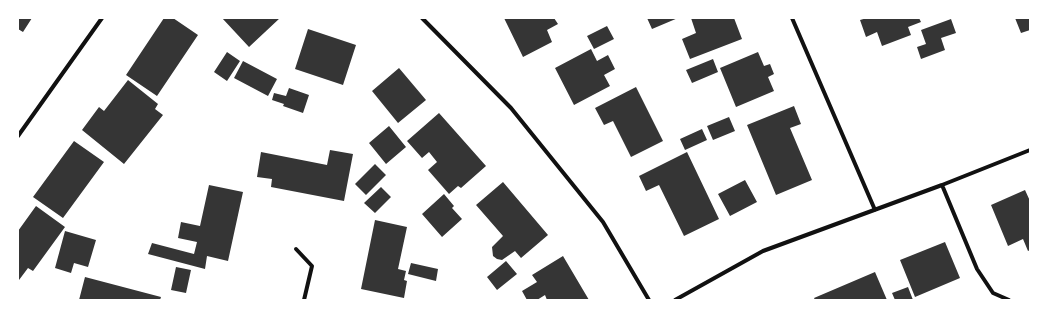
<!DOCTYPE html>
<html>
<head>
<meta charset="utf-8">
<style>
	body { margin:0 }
	#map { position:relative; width:1048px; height:318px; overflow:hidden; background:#fff; font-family:Jost,sans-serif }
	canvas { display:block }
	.frame { position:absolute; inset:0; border:19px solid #fff; pointer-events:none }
</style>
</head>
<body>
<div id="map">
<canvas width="1048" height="318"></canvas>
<div class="frame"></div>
</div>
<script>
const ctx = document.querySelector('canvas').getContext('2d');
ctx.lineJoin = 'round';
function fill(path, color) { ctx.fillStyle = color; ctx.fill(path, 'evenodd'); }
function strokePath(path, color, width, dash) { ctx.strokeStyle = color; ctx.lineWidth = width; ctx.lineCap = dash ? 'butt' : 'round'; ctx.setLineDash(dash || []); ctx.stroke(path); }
fill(new Path2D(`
	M18,18H32L23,32L18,29Z
	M164,18H173L198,35L157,96L126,75Z
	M222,18H280L249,47Z
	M504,18H554L558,24L547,30L552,42L523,57Z
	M647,18H678L652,29Z
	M691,18H734L742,39L690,59L682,39L696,33Z
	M867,18H919L921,22L908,27L911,35L882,46L877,32L866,37L860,20Z
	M1015,18H1030V30L1021,33Z
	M951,19L956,33L941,38L945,50L921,59L917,47L926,44L921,30Z
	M607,26L614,39L594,49L587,36Z
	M308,29L356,45L343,85L295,69Z
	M591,49L597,61L608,55L615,69L604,75L610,86L574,105L555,68Z
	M227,52L240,61L227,81L214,72Z
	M758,52L764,66L770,64L774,74L768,77L774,91L736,107L720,68Z
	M713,59L718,72L692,83L686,70Z
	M243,61L277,79L268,96L234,78Z
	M399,68L426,100L398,123L372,91Z
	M128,80L158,104L155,109L163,115L124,164L82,130L99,107L104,111Z
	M636,87L663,141L631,157L613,121L604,125L595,108Z
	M289,88L309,95L303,113L283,106L284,104L272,100L274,93L286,96Z
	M794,106L801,124L790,128L812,180L776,195L747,125Z
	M439,113L486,166L461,188L458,186L449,194L428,170L437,162L429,152L422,158L407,141Z
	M729,117L735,131L713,140L707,126Z
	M389,126L406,147L386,164L369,143Z
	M702,129L707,140L685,150L680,139Z
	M74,141L104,162L63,218L33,197Z
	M330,150L353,154L344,201L271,187L272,179L257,177L261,152L327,165Z
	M687,152L719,219L684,236L659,185L646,191L639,176Z
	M375,164L386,175L366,195L355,184Z
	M745,180L757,202L730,216L718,194Z
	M503,182L548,235L521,258L515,251L502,260L497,259L493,256L492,247L503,236L476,205Z
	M209,185L243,192L228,261L207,256L205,269L148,254L152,243L194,254L197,242L178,238L181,222L200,226Z
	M381,187L391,197L375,213L364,203Z
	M1025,190L1030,201V250L1028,251L1023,239L1008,246L991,205Z
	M444,194L454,206L452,208L462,219L442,237L422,214Z
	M36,206L65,227L33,271L28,268L19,280L18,231Z
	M375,220L407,227L398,269L406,271L404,280L407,281L404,298L361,289Z
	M65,231L96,240L88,267L74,263L71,273L55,268Z
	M945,242L960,278L915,297L900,260Z
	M563,256L589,300H547L545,295L537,300H527L522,291L537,282L532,275Z
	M506,261L517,274L497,290L487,277Z
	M411,263L438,269L436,281L408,274Z
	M176,267L191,270L186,293L171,290Z
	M875,272L887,300H815L814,298Z
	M85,277L161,297L160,300H79Z
	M908,287L913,300H895L892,293Z`), '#353535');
strokePath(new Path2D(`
	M422,18L511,108L603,222L649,300
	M792,18L875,210
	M18,136L102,18
	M942,185L977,269L993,293L1009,300
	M296,249L312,266L304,300
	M675,300L763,251L942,185L1030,150`), '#111', 4);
</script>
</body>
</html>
